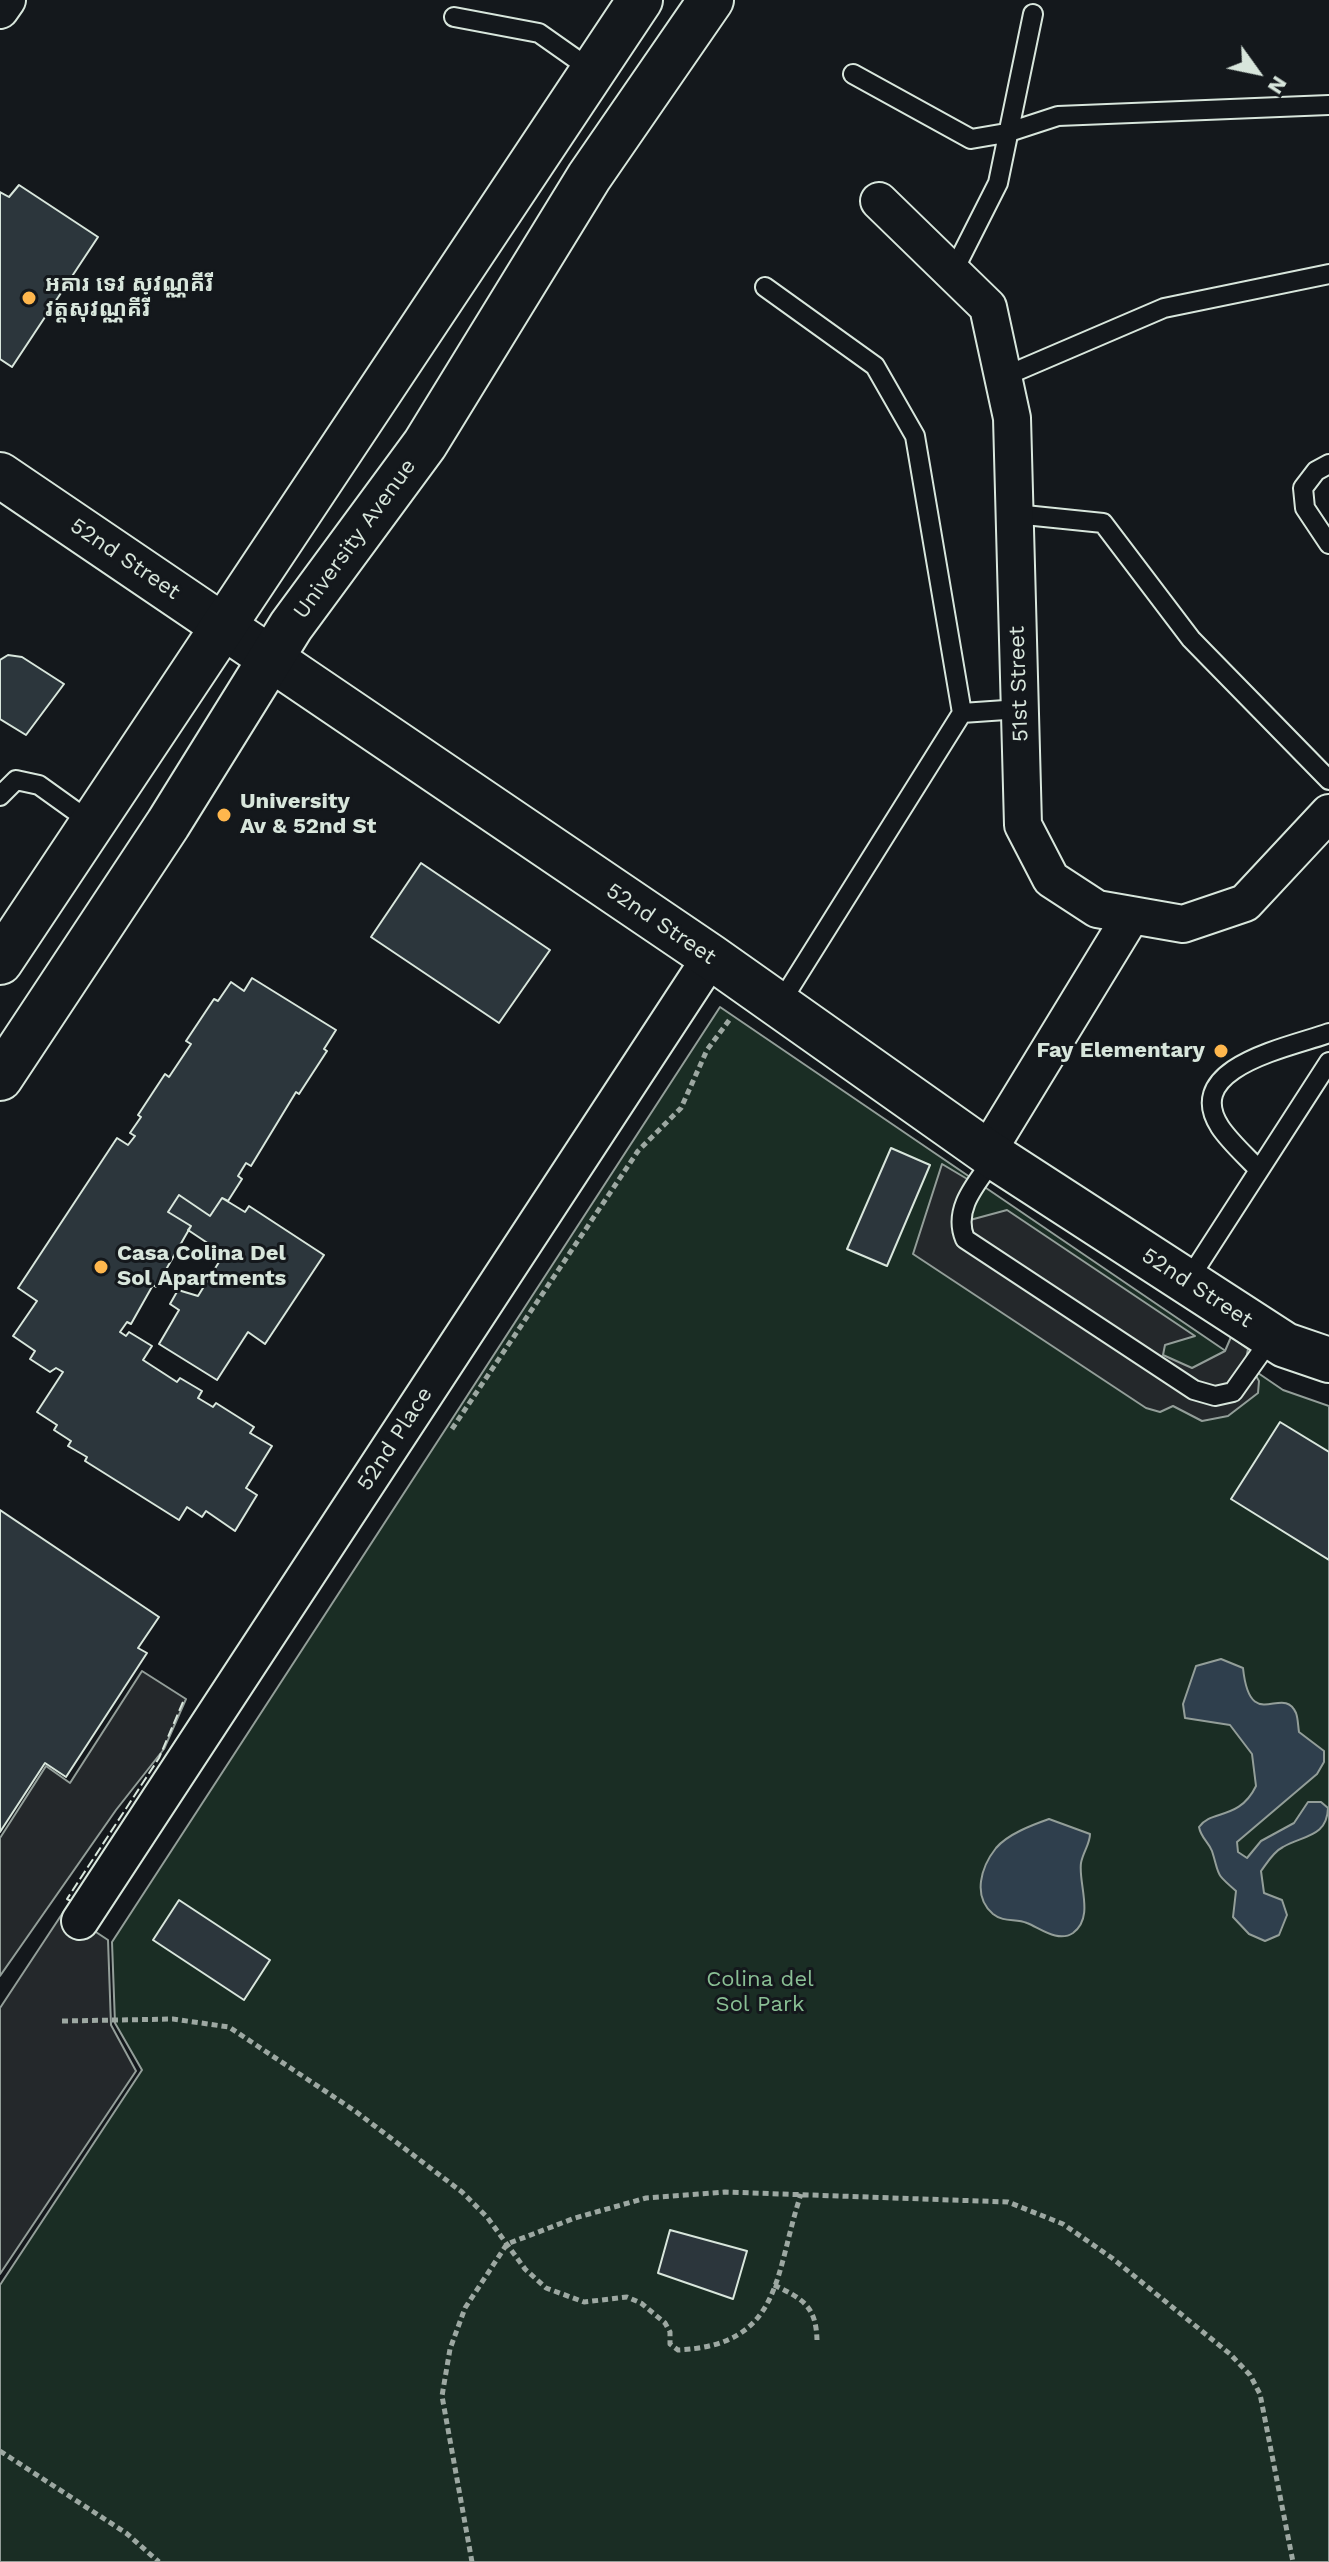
<!DOCTYPE html>
<html>
<head>
<meta charset="utf-8">
<style>
	body { margin:0 }
	#map { position:relative; width:1329px; height:2562px; overflow:hidden; background:#14181c; font-family:"Work Sans",sans-serif }
	canvas { display:block }
	.north { position:absolute; left:1217px; top:32px; width:80px; height:80px; -webkit-text-stroke:6px #14181c; paint-order:stroke; rotate:123deg; font-size:22px; font-weight:700; line-height:32px; text-align:center; color:#d8e6dc }
	.north::after { content:''; display:block; margin:auto; width:28px; height:36px; background:#d8e6dc; clip-path:polygon(50% 0,100% 100%,50% 72%,0 100%) }
</style>
</head>
<body>
<div id="map">
<canvas width="1329" height="2562"></canvas>
<div class="north">N</div>
</div>
<script>
const ctx = document.querySelector('canvas').getContext('2d');
ctx.lineJoin = 'round';
function fill(path, color) { ctx.fillStyle = color; ctx.fill(path, 'evenodd'); }
function strokePath(path, color, width, dash) { ctx.strokeStyle = color; ctx.lineWidth = width; ctx.lineCap = dash ? 'butt' : 'round'; ctx.setLineDash(dash || []); ctx.stroke(path); }
function write(font, color, halo, rows, align = 'center') {
  ctx.font = font + ' "Work Sans","Noto Sans Khmer",sans-serif'; ctx.lineWidth = 6; ctx.setLineDash([]); ctx.textBaseline = 'middle'; ctx.strokeStyle = halo; ctx.fillStyle = color; for (const [text, x, y, turn = 0] of rows) {
    ctx.save(); ctx.translate(x, y); ctx.rotate((+turn || 0) * Math.PI / 180); ctx.textAlign = isNaN(turn) ? turn : align; if (halo) ctx.strokeText(text, 0, 0); ctx.fillText(text, 0, 0); ctx.restore();
  }
}
const green = new Path2D(`
	M720,1007L1283,1390L1329,1406V2562H0V2285L142,2070L115,2023L112,1942Z`);
fill(green, '#1a2d24');
strokePath(green, '#939e99', 2);
const parking = new Path2D(`
	M942,1164L979,1186L970,1220L1007,1210L1195,1336L1165,1345L1163,1355L1192,1368L1225,1351L1231,1337L1248,1349L1246,1359L1259,1381L1258,1393L1228,1416L1202,1421L1173,1406L1160,1412L1146,1408L913,1254Z
	M142,1671L186,1699L164,1749L116,1810L0,1976V1838L46,1766L70,1783Z
	M64,1911L108,1940L111,2025L136,2071L0,2274V2008Z`);
fill(parking, '#24282b');
strokePath(parking, '#939e99', 2);
const water = new Path2D(`
	M1221,1659L1243,1668C1250,1735 1283,1683 1296,1713C1298,1718 1298,1726 1299,1732L1324,1751V1762L1317,1774L1237,1842L1238,1852L1247,1858L1261,1841L1294,1823L1308,1802H1321L1328,1808C1327,1837 1304,1835 1283,1847C1273,1852 1267,1863 1261,1871L1264,1893L1282,1900L1287,1915L1279,1935L1265,1941L1249,1934L1233,1917L1236,1891C1214,1872 1220,1876 1212,1851C1208,1841 1201,1838 1199,1827C1211,1809 1239,1821 1256,1786L1252,1754L1230,1725L1185,1718L1183,1704L1196,1666Z
	M1049,1819L1090,1834C1090,1844 1083,1852 1081,1863C1078,1884 1095,1917 1073,1933C1058,1943 1040,1928 1027,1923C1016,1918 1004,1923 993,1914C972,1896 981,1867 996,1848C1008,1834 1032,1825 1049,1819Z`);
fill(water, '#2f3f4d');
strokePath(water, '#939e99', 2);
const building = new Path2D(`
	M19,185L98,237L12,367L0,359V192L9,197Z
	M8,655L22,657L64,684L26,735L0,719V660Z
	M421,863L550,950L499,1023L371,937Z
	M252,978L336,1030L324,1049L327,1051L299,1094L296,1092L251,1166L246,1163L238,1176L242,1179L228,1201L222,1198L210,1216L179,1195L168,1212L191,1226L156,1287L153,1285L131,1324L127,1322L120,1332L126,1336L129,1332L152,1346L143,1360L177,1382L180,1378L202,1391L198,1398L213,1407L216,1403L254,1427L250,1433L272,1446L246,1488L257,1495L235,1531L206,1511L202,1517L187,1507L179,1520L85,1461L87,1457L68,1446L71,1441L54,1430L57,1425L37,1412L63,1372L56,1368L50,1372L30,1359L35,1351L13,1336L37,1301L18,1288L117,1138L128,1145L135,1136L130,1133L141,1117L138,1115L165,1074L169,1077L191,1044L186,1041L214,999L218,1001L231,982L244,991Z
	M891,1148L930,1165L887,1266L847,1249Z
	M179,1195L210,1216L222,1198L245,1212L249,1206L324,1255L265,1344L248,1332L217,1380L159,1344L179,1310L170,1304L178,1290L198,1296L224,1254L188,1230L191,1226L168,1212Z
	M1280,1422L1329,1452V1560L1231,1499Z
	M0,1510L159,1617L138,1648L147,1653L66,1777L45,1763L0,1832Z
	M179,1900L270,1960L244,2000L153,1940Z
	M670,2230L747,2251L733,2299L658,2273Z`);
fill(building, '#2c363c');
strokePath(building, '#d8e6dc', 2);
const service = new Path2D(`
	M454,17L539,33L593,71
	M853,74L971,139L1006,133L1058,116L1329,105
	M952,274L998,183L1033,14
	M765,287L875,366L915,436L962,713
	M1003,377L1164,308L1329,274
	M1329,464L1316,471L1303,488L1305,508L1329,544
	M1015,514L1103,523L1191,639L1329,780
	M0,796L16,780L39,785L92,823
	M779,1005L962,713L1020,709
	M995,1157C978,1182 952,1208 965,1239L1194,1390L1215,1396L1233,1392L1272,1337
	M1258,1169C1246,1156 1230,1142 1220,1127C1181,1067 1291,1047 1329,1033
	M1187,1282L1329,1062`);
const minor = new Path2D(`
	M0,10L7,0
	M879,201L988,307L1012,418L1023,825L1051,879L1097,909L1183,924L1245,903L1329,813
	M987,1152L1131,916
	M80,1921L711,957`);
const tertiary = new Path2D(`
	M0,475L711,957L987,1152L1285,1345L1329,1360`);
const primary = new Path2D(`
	M0,962L640,0
	M0,1078L168,824L291,626L425,444L589,177L711,0`);
strokePath(service, '#d8e6dc', 22);
strokePath(minor, '#d8e6dc', 40);
strokePath(tertiary, '#d8e6dc', 48);
strokePath(primary, '#d8e6dc', 48);
strokePath(new Path2D(`
	M452,1429L638,1151L681,1108L707,1050L730,1019
	M62,2021L173,2019L229,2027L355,2111L462,2192L487,2217L525,2269L546,2288L584,2302L627,2297L641,2303L665,2323L670,2332V2344L678,2350C783,2345 774,2275 801,2194
	M774,2285C803,2299 816,2306 817,2340
	M0,2451L126,2533L159,2562
	M472,2562L442,2396L450,2349L465,2308L507,2244L575,2218L646,2198L725,2192L1008,2202L1063,2224L1112,2258L1230,2354L1250,2375L1260,2394L1293,2562`), '#9da8a2', 5, [6, 4]);
strokePath(service, '#14181c', 18);
strokePath(minor, '#14181c', 36);
strokePath(tertiary, '#14181c', 44);
strokePath(primary, '#14181c', 44);
strokePath(new Path2D(`
	M71,1901L67,1899L159,1758L183,1702`), '#d8e6dc', 2, [10, 4]);
for (const [x, y, r, color] of [
	[29,298,8,"#ffb74d"],
	[224,815,8,"#ffb74d"],
	[1221,1051,8,"#ffb74d"],
	[101,1267,8,"#ffb74d"]
]) { const dot = new Path2D(); dot.arc(x, y, r, 0, 2 * Math.PI); ctx.fillStyle = color; ctx.fill(dot); strokePath(dot, '#14181c', 3); }
write('bold 22px', '#d8e6dc', '#14181c', [
	["អគារ ទេវ សុវណ្ណគីរី",45,285],
	["វត្តសុវណ្ណគីរី",45,310],
	["University",240,802],
	["Av & 52nd St",240,827],
	["Fay Elementary",1205,1051,"right"],
	["Casa Colina Del",117,1254],
	["Sol Apartments",117,1279]
], 'left');
write('22px', '#d8e6dc', '#14181c', [
	["University Avenue",355,539,-54],
	["52nd Street",125,559,34],
	["51st Street",1019,684,-92],
	["52nd Street",661,924,34],
	["52nd Street",1197,1288,33],
	["52nd Place",395,1439,-57]
]);
write('22px', '#8ac095', '#14181c', [
	["Colina del",760,1980],
	["Sol Park",760,2005]
]);
</script>
</body>
</html>
